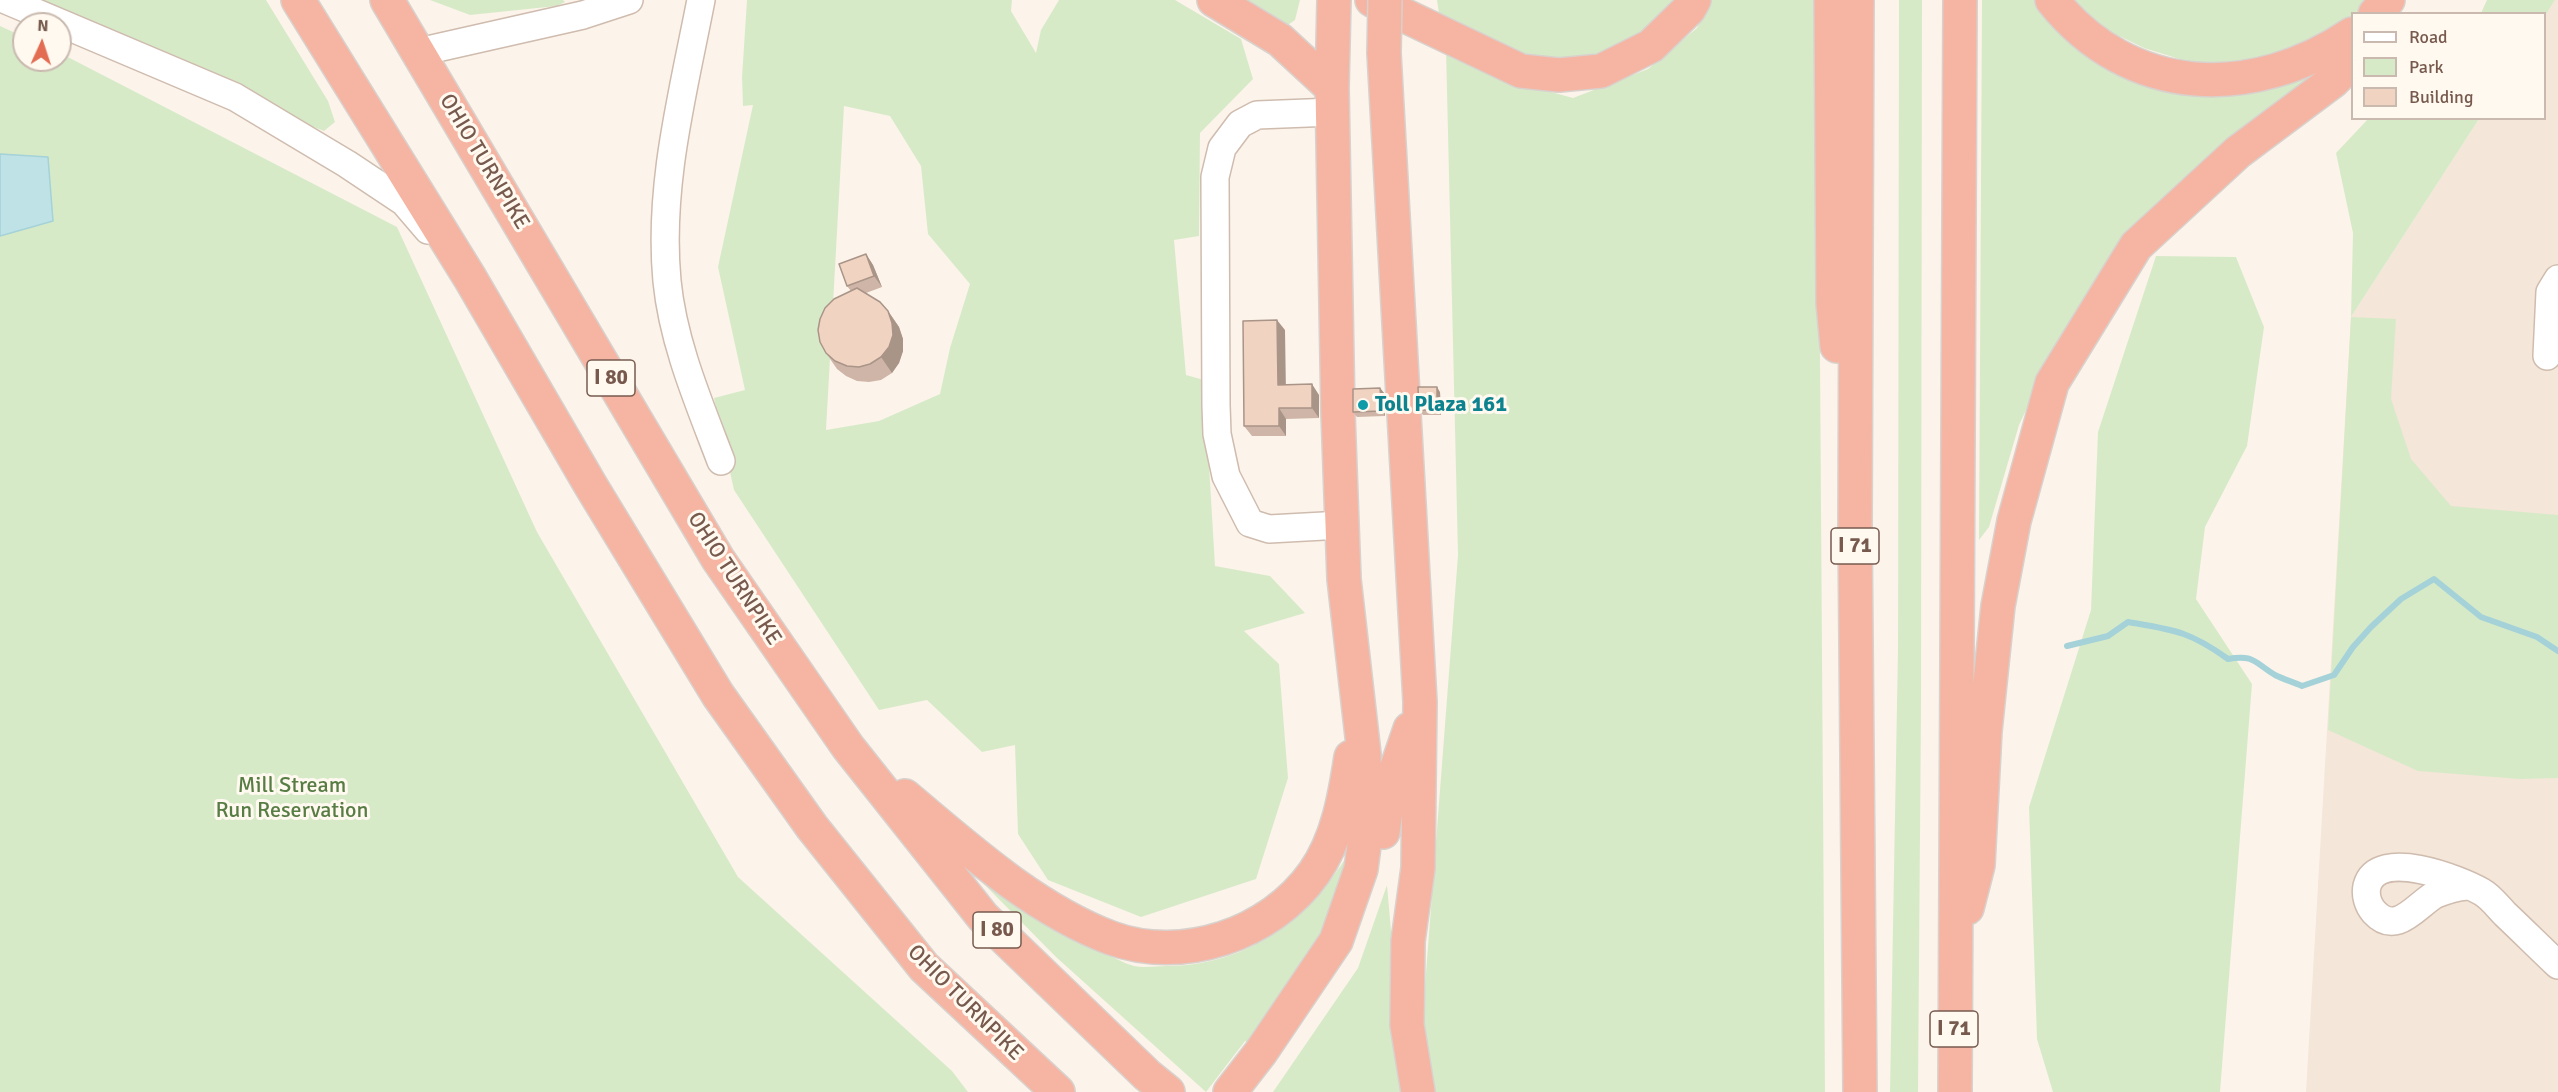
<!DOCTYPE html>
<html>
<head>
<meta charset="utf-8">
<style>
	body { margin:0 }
	#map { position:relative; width:2558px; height:1092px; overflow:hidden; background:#fcf4ea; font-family:Signika,sans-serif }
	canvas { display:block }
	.legend { position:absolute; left:2351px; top:12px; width:195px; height:108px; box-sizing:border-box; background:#fff9f0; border:2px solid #c9b9af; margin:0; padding:8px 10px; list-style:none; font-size:18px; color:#775a4d }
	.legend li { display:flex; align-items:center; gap:12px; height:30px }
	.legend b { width:30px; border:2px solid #c9b9af }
	.north { position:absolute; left:12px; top:12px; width:60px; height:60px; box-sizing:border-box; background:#fff9f0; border:2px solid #c9b9af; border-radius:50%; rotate:3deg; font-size:16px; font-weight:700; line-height:24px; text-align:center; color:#775a4d }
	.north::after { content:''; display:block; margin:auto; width:21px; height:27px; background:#e36d52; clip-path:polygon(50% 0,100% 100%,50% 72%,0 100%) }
</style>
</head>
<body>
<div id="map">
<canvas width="2558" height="1092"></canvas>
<ul class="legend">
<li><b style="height:8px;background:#fff"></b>Road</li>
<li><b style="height:16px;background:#d7eac8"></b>Park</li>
<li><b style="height:16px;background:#f1d3c2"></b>Building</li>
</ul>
<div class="north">N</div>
</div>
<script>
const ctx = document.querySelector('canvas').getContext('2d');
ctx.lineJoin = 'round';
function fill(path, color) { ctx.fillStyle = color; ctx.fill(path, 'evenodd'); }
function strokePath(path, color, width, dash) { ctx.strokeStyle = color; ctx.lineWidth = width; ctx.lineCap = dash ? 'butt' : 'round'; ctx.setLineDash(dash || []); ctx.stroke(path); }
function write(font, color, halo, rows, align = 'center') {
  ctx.font = font + ' Signika,sans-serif'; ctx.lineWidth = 6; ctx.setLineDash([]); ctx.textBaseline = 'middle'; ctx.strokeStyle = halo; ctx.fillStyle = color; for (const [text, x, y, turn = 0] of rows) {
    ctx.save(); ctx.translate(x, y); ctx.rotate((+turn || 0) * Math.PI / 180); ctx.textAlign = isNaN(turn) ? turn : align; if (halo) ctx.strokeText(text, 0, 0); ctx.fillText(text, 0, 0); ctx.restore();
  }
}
fill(new Path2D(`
	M2555,0H2558V1092H2306L2351,317L2479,119L2544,118L2545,16Z`), '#f4e6d8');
fill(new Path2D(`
	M24,0H266L328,101L335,122L324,131L270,110Z
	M430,0H563L565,2L557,6L470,15Z
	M747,0H1012L1011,11L1036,53L1041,30L1059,0H1175L1241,39L1253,79L1200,133L1199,236L1174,240L1186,375L1204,380L1215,566L1270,576L1305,613L1244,631L1279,664L1288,778L1256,879L1141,917L1048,880L1018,834L1015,745L982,752L927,700L879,710L734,490L714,398L745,390L718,267L753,105L743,106L742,77ZM844,106L890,116L921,166L928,234L970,284L950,348L940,394L879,421L826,430Z
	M1240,0H1300L1295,20L1288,25Z
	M1437,0H1685L1673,18L1598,61H1537L1439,14Z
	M1710,0H1815L1818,66L1825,1092H1431L1423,1046L1425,986L1458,555L1446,49L1489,75L1573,98L1648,69L1697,28Z
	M1899,0H1922L1921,708L1918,1092H1890L1898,648Z
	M1982,0H2037L2161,83L2339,56L2265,123L2041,379L2019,425L1989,527L1979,540Z
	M2068,0H2371L2329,34L2249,67H2205L2144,48L2111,32Z
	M2487,0H2555L2545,16L2544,14L2481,13Z
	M0,26L24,37V60H60V53L397,227L537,532L738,877L952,1071L968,1092H0Z
	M2368,119H2479L2351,317L2396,319L2391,399L2411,459L2451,506L2558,515V778L2520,779L2418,771L2328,730L2351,317L2353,233L2336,153Z
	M2156,256L2236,257L2264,327L2247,446L2205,527L2196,599L2252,684L2220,1092H2053L2037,1039L2029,807L2091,610L2098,432Z
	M1345,859L1343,881L1311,960L1252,1045L1245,1041L1206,1092L1056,957L980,880C1022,907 1063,936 1109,955C1117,959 1126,964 1134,966C1144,968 1156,966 1166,966C1244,966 1304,923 1345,859Z
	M1387,885L1399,1022V1086L1402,1092H1273L1358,968Z`), '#d7eac8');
const water = new Path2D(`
	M0,154L48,157L53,221L0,236Z`);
fill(water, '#bee2e6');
strokePath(water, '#a4d2d8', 1.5);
strokePath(new Path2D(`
	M2067,646L2108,636L2128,622C2174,630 2189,631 2228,659C2254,654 2255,663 2275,675C2283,679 2293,682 2302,686L2334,675L2353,647L2371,627L2401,599L2434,579L2481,617L2537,637L2558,651`), '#a4d2d8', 6);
const minor = new Path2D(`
	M6,0L235,97L347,164L404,202L428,230
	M701,0C683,93 658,186 667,281C673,343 699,403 721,461
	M419,52L583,15L629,0
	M1333,112L1257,115L1240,124L1222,148L1215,177L1216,405L1217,434L1226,476L1250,523L1269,529L1342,525
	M2547,356L2550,292L2558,279
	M2467,886C2456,887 2446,890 2436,894C2417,904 2397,937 2374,912C2368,905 2365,895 2367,886C2378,847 2459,879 2482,892C2491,897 2498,907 2505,914C2523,931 2540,948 2558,965`);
const highway = new Path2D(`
	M298,0L470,278L591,486L718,695L812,827L924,967L1058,1092
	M387,0L718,559L848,747L983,917L1147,1075L1168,1092
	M1214,0L1280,40L1332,88
	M1372,0L1521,71L1559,75L1601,71L1651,46L1689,9L1694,0
	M1831,0L1833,303L1837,346
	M1857,0L1855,530L1860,1092
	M2052,0C2130,98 2253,101 2352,34
	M2375,14L2388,0
	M1384,53L1420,702L1418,868L1408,941L1407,1025L1418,1092
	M905,796C967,848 1034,909 1111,938C1182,964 1270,935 1314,873C1338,839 1345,796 1351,757
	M1383,832L1389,790L1410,729
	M1967,908L1978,865L1985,731L1998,606L2014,521L2052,383L2136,246L2238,152L2333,81L2352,62
	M1230,1092L1261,1052L1336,941L1361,869L1366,831L1364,754L1344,579L1338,413L1332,88L1334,0
	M1955,1092L1960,0`);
strokePath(minor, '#cfbcaf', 30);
strokePath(highway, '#d9d1cd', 36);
strokePath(minor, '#fff', 27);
strokePath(highway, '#f5b5a2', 33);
const highwayBridge = new Path2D(`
	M1384,53L1385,0`);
strokePath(highwayBridge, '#d9d1cd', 36, []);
strokePath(highwayBridge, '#f5b5a2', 33);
fill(new Path2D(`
	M866,254L873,265L882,287L866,293L888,311L899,327L903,339V351L899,363L892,373L881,380L869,382L857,381L846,376L837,369L826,353L851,291L847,286Z
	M1285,330V385L1319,395V418L1286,419V436H1252L1244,426Z
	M1380,388L1384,393L1385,416L1357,417L1353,412Z
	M1440,392L1441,415H1423L1419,410Z`), '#cfb5a7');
fill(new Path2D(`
	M866,254L873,265L882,287L874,276Z
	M888,311L899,327L903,339V351L899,363L892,373L881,357Z
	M1277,320L1285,330L1286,395L1278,385Z
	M1312,384L1319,395V418L1312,408Z
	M1437,387L1440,392L1441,415L1437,410Z
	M1380,388L1384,393L1385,416L1382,411Z
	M1279,408L1286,419V436L1279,426Z`), '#a99488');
const building = new Path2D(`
	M866,254L874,276L847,286L839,264Z
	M857,288L880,302L888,311L892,323L893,335L889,347L881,357L870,364L859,367L847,366L835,361L826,353L820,342L818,330L820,319L825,308L834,299Z
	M1277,320L1278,385L1312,384V408H1279V426H1244L1243,321Z
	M1418,387H1437V410H1419Z
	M1380,388L1382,411L1353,412V389Z`);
fill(building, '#f1d3c2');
strokePath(building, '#a99488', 1.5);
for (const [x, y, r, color] of [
	[1363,405,6,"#0f9aa8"]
]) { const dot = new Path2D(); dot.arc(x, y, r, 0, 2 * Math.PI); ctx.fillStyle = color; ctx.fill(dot); strokePath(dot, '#fff9f0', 2); }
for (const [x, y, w] of [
	[611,378,48],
	[1855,546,48],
	[997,930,48],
	[1954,1029,48]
]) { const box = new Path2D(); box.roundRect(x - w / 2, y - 18, w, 36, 4.5); ctx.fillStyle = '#fff9f0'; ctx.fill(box); strokePath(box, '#775a4d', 1.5); }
write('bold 21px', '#775a4d', null, [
	["I 80",611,378],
	["I 71",1855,546],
	["I 80",997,930],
	["I 71",1954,1029]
]);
write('22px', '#775a4d', '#fff9f0', [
	["OHIO TURNPIKE",484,162,59],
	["OHIO TURNPIKE",734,579,57],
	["OHIO TURNPIKE",965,1003,45]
]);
write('bold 22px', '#0d838f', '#fff9f0', [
	["Toll Plaza 161",1375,405]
], 'left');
write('22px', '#577d44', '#fff9f0', [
	["Mill Stream",292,786],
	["Run Reservation",292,811]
]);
</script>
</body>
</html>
